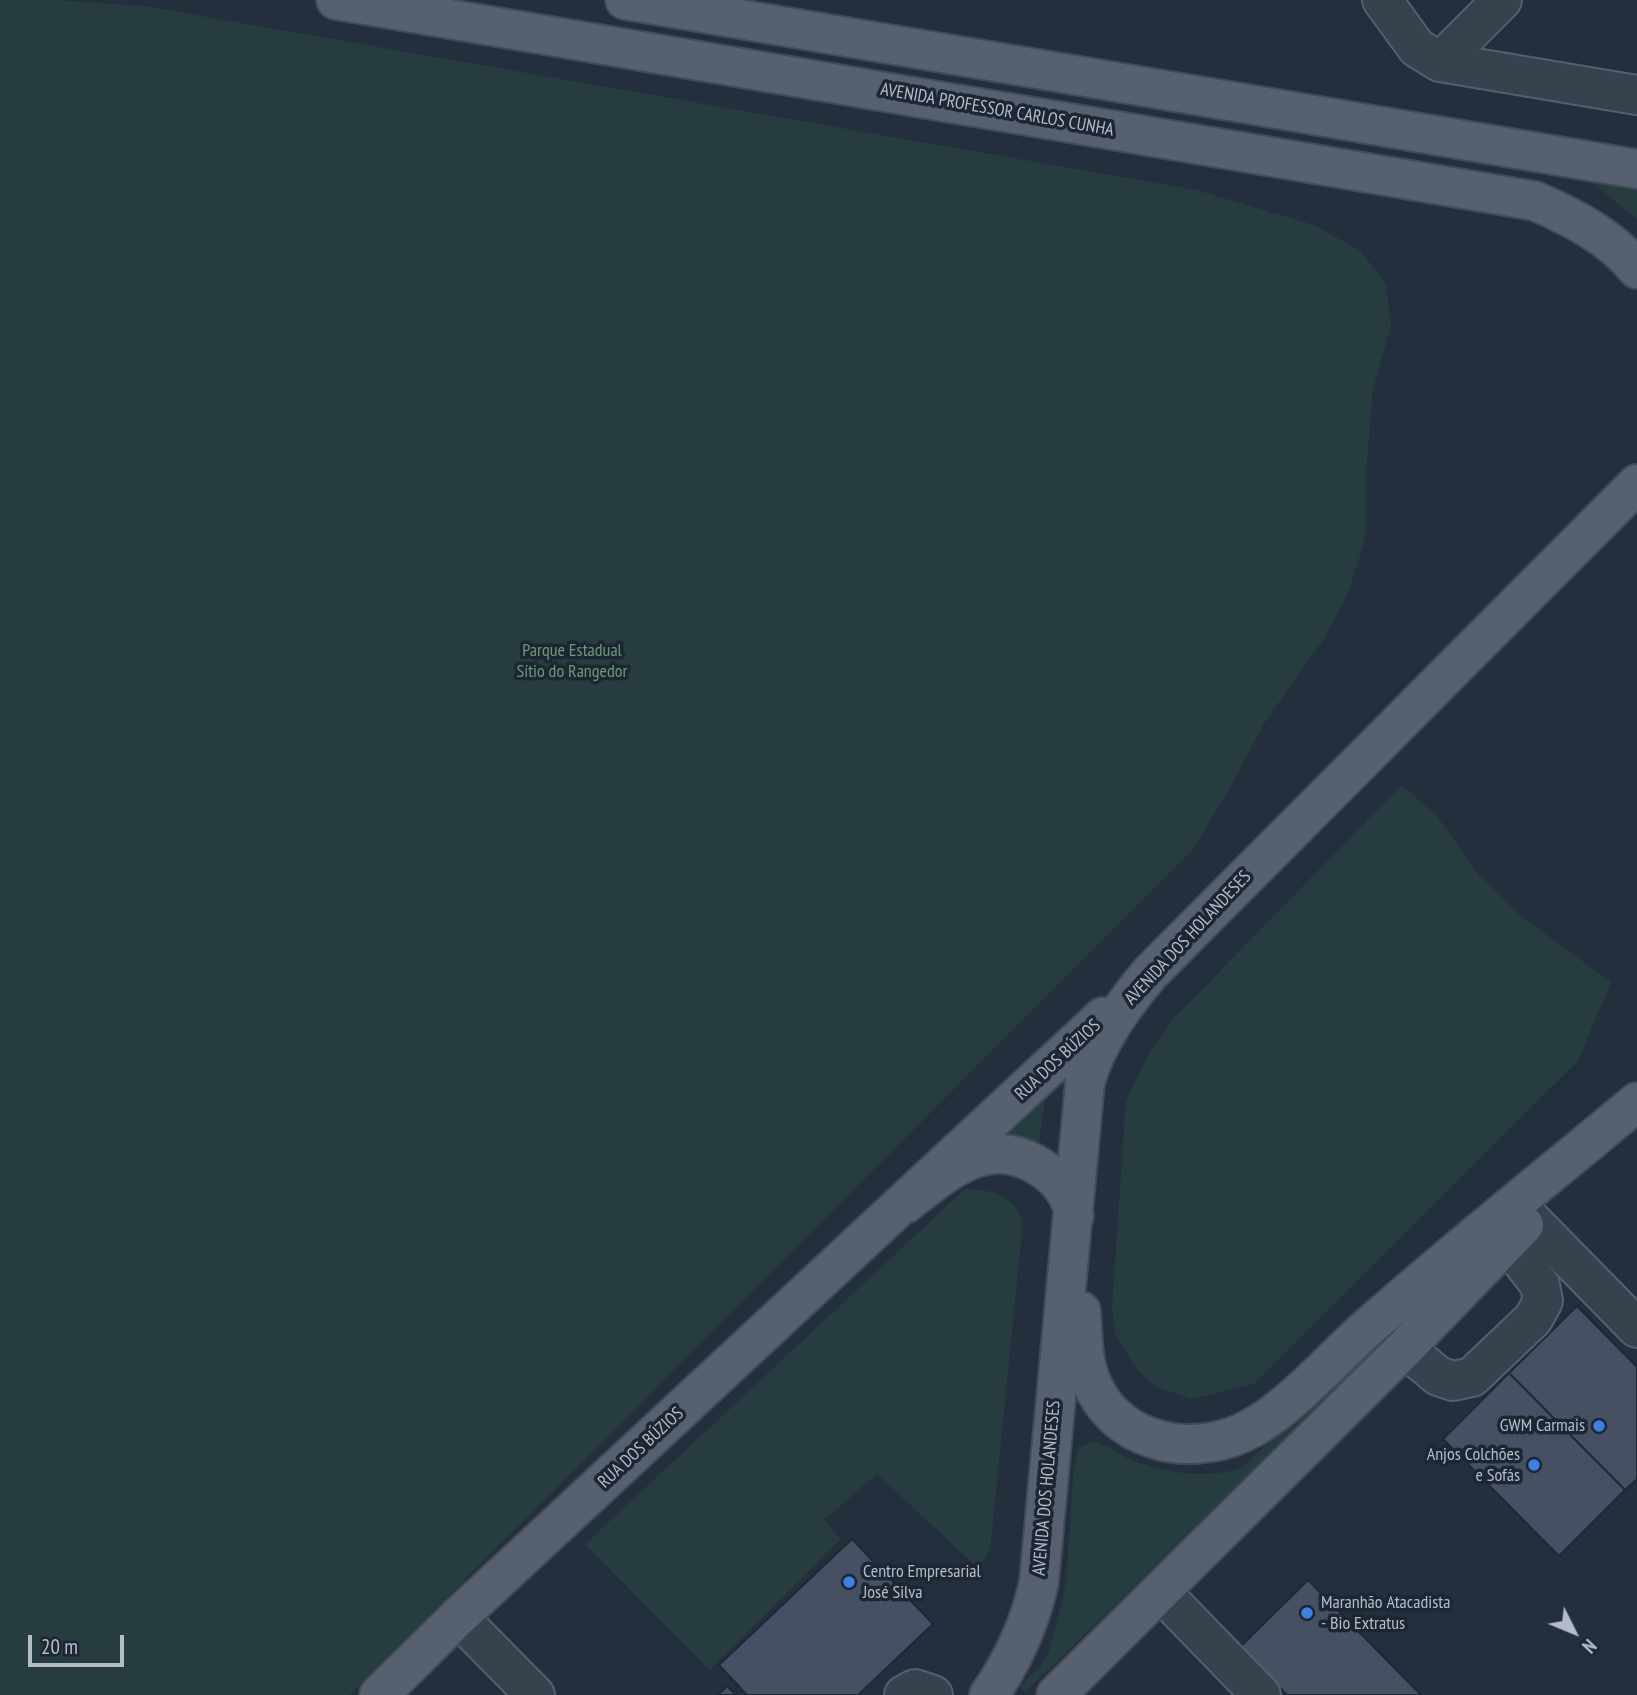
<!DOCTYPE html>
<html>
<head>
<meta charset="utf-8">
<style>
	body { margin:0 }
	#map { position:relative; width:1637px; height:1695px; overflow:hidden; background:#242f3e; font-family:"PT Sans Narrow",sans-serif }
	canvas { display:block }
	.north { position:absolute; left:1539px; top:1597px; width:70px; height:70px; -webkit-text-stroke:5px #1d2633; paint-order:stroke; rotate:133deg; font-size:19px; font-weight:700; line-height:28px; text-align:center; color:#b4bcc9 }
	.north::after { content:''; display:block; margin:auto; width:24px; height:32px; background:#b4bcc9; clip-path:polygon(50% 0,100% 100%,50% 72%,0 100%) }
	.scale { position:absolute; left:28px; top:1635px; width:96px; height:32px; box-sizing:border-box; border:4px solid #b4bcc9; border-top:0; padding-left:9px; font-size:21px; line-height:24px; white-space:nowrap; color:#b4bcc9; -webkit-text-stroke:5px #1d2633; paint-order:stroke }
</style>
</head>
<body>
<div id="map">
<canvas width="1637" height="1695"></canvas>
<div class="north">N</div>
<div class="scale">20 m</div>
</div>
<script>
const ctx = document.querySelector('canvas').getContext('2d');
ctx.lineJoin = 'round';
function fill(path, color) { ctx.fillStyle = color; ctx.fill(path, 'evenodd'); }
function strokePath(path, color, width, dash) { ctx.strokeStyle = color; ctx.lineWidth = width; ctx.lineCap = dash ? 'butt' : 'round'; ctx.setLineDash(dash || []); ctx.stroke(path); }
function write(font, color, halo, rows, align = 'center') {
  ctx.font = font + ' "PT Sans Narrow",sans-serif'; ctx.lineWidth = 7; ctx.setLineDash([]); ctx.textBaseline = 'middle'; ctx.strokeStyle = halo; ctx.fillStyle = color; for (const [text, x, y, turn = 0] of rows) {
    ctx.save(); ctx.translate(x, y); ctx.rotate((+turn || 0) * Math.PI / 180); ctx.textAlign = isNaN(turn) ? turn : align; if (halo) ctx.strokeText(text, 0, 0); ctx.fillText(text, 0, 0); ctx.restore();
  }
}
fill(new Path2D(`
	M0,0H54L144,6L1196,190L1314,225L1361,251L1386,285L1391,326L1373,389L1366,472L1365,539L1348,594L1323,640L1263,725L1235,779L1194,848L350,1695H0Z
	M1589,180L1637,188V219Z
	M1402,785L1437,816L1478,874L1517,913L1611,982L1578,1061L1254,1384L1192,1399L1156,1387L1134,1366L1115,1333L1112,1306L1126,1100L1151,1050L1172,1020Z
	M1046,1094L1038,1149L1018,1138L992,1130Z
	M965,1189C992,1190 1013,1194 1023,1220L990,1551L978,1568L877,1474L824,1520L841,1539L710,1670L585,1544Z
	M1351,1364L1357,1372L1025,1692L1019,1686L1043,1663L1049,1651L1062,1602L1066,1579L1074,1467L1078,1449C1085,1445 1090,1441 1098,1443C1110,1446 1120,1456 1132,1460C1165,1473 1209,1480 1243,1467Z`), '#263c3f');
const building = new Path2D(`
	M1577,1306L1637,1367V1479L1625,1490L1509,1373Z
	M1509,1373L1625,1490L1559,1556L1443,1439Z
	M852,1539L933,1624L858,1695H747L719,1665Z
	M1308,1580L1421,1695H1287L1240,1647Z
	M727,1686L736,1695H718Z`);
fill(building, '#455162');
strokePath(building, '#1f2835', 2);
const minor = new Path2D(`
	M1382,0L1417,48L1440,62L1637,95
	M1440,62L1502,0
	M1530,1219L1637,1328
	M1405,1348L1438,1376L1453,1381L1472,1377L1533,1319L1543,1301L1540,1285L1507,1242
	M1161,1592L1261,1695
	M458,1617L535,1695
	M904,1695L915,1689L933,1695`);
const major = new Path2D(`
	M336,0L1535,201C1572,217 1611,237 1637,269
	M625,0L1637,169
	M905,1204C949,1170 990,1131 1046,1171C1060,1181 1073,1199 1074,1216
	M1081,1311C1083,1334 1082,1358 1090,1379C1114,1441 1185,1458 1242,1433C1285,1414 1328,1363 1364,1331C1453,1252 1546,1178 1637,1102
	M379,1695L458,1617L1103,1017
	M989,1695C1013,1661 1030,1623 1039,1582L1085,1082C1098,1039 1122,1007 1150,973L1637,484
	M1056,1695L1405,1348L1524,1225`);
strokePath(minor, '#565f6c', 42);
strokePath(major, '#414a57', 42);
strokePath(minor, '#38414e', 38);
strokePath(major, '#56606e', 38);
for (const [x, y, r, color] of [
	[1599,1426,7,"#3f7fe0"],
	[1534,1465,7,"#3f7fe0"],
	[849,1582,7,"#3f7fe0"],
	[1307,1613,7,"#3f7fe0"]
]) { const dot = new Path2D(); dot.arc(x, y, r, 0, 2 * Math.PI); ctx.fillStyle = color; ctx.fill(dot); strokePath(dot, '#1d2633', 2.5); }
write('18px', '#b4bcc9', '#1d2633', [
	["AVENIDA PROFESSOR CARLOS CUNHA",997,110,10],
	["AVENIDA DOS HOLANDESES",1188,938,-47],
	["RUA DOS BÚZIOS",1058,1060,-43],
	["RUA DOS BÚZIOS",641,1448,-43],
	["AVENIDA DOS HOLANDESES",1047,1488,-85]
]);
write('18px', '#6b9a76', '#1d2633', [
	["Parque Estadual",572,651],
	["Sítio do Rangedor",572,672]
]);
write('18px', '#b4bcc9', '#1d2633', [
	["GWM Carmais",1585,1426],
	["Anjos Colchões",1520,1455],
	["e Sofás",1520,1476],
	["Centro Empresarial",863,1572,"left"],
	["José Silva",863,1593,"left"],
	["Maranhão Atacadista",1321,1603,"left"],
	["- Bio Extratus",1321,1624,"left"]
], 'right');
</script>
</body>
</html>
